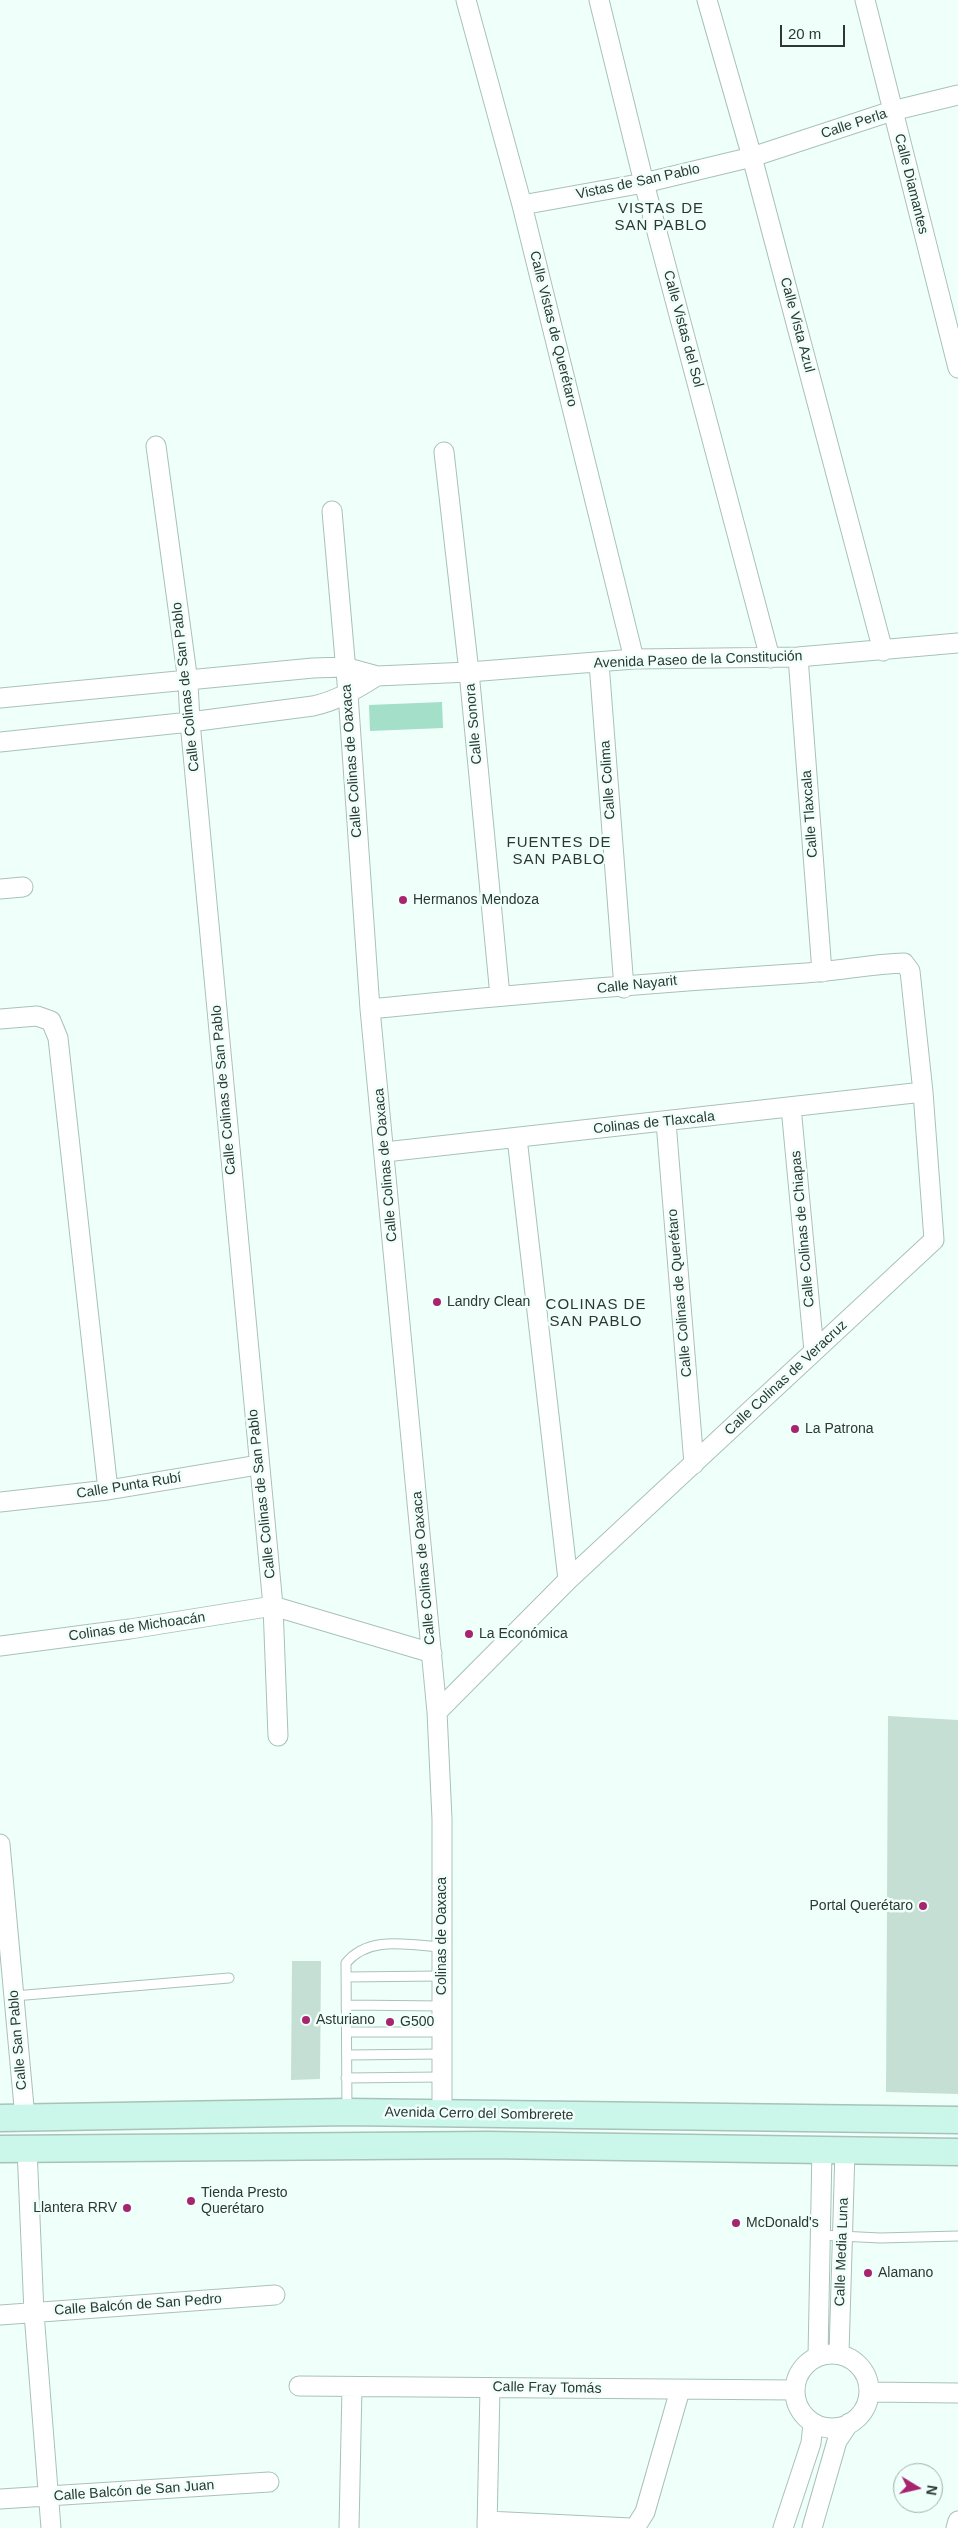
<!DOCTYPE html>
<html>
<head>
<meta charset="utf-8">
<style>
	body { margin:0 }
	#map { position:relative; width:958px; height:2528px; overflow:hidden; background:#effff9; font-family:Helvetica,sans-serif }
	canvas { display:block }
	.north { position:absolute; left:893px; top:2463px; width:50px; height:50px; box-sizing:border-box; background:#effff9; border:1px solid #a1afaa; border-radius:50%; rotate:99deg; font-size:14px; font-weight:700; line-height:20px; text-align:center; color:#2d3733 }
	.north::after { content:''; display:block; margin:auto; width:18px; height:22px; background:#a8246f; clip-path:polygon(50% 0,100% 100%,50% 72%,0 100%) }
	.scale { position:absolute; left:780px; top:25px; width:65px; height:22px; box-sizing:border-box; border:2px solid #2d3733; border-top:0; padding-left:6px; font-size:15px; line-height:18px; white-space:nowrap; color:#2d3733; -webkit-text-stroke:4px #effff9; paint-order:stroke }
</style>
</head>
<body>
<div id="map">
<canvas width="958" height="2528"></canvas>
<div class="north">N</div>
<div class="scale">20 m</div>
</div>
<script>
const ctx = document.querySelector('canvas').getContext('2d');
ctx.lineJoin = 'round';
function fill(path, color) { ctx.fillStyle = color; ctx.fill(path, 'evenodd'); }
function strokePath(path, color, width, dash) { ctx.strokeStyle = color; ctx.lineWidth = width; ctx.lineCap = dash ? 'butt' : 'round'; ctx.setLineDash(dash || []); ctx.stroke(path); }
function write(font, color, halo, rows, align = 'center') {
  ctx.font = font + ' Helvetica,sans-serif'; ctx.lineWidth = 5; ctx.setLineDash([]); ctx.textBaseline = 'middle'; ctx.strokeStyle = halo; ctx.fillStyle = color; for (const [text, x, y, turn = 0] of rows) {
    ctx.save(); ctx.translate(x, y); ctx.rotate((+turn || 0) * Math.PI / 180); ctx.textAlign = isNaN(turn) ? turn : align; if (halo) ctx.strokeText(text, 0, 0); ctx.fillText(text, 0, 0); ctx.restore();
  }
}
fill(new Path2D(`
	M442,702L443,728L370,731L369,705Z`), '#a4dfca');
fill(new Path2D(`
	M888,1716L958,1720V2094L886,2092Z
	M292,1961H321L320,2079L291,2080Z`), '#c5dfd5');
const lane = new Path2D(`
	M346,1977L441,1976
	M14,1996L229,1978
	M346,2005L442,2006
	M347,2032H441
	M347,2055L442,2054
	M346,2078L441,2077
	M347,2111L346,1963C369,1935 408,1945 441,1947
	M820,2235L880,2238L958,2236`);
const street = new Path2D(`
	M466,0L522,205L634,659
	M599,0L644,183L770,658
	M707,0L752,157L883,651
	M865,0L958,368
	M522,205L644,183L752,157L892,111L958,95
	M156,446L188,682L190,722L273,1606L278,1736
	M444,452L469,672L500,996
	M332,511L348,694L370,1009L437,1712L442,1819V2113
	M798,657L822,972
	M599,663L624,988
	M0,698L313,668L344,667L377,676L469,672L634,659L798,657L958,643
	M0,742L190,722L313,706C337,701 356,689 377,676
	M0,889L23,887
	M370,1009C515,994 661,982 806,973C839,971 871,964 904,963L910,971L923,1092L934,1240L568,1580L437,1712
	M0,1019L37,1016L51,1021L58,1038L108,1490
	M791,1107L814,1351
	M666,1122L694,1464
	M517,1138L568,1580
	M385,1152L923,1092
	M0,1502L108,1490L258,1465
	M0,1646L130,1629L273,1606L432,1653
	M0,1844L25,2118
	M27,2148L34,2313L51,2528
	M0,2315L275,2295
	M839,2354L845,2150
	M795 2391a37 37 0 1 1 74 0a37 37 0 1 1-74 0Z
	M818,2356L822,2149
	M299,2386L794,2390
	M869,2392L958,2393
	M0,2499L269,2482
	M487,2521L631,2528
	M349,2528L352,2387
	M487,2528L490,2388
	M635,2528L645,2512L680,2390
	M783,2528L811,2443L813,2423
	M812,2528L837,2441L849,2423
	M956,2528L958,2521`);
const secondary = new Path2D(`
	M0,2118L347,2112L958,2120
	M0,2149L488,2145L958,2152`);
strokePath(lane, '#a8c2b8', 11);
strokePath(street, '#a8c2b8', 21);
strokePath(secondary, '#a8c2b8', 29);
strokePath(lane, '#fff', 9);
strokePath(street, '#fff', 19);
strokePath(secondary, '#cbf6ea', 26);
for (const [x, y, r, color] of [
	[403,900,5,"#a8246f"],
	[437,1302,5,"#a8246f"],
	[795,1429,5,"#a8246f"],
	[469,1634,5,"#a8246f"],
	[923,1906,5,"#a8246f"],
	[306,2020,5,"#a8246f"],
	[390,2022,5,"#a8246f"],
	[191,2201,5,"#a8246f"],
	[127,2208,5,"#a8246f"],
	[736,2223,5,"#a8246f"],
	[868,2273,5,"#a8246f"]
]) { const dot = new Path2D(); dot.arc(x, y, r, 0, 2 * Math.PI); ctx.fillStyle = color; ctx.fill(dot); strokePath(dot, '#effff9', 2); }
write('14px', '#2d3733', '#effff9', [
	["Calle Perla",854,124,-18],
	["Vistas de San Pablo",638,182,-12],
	["Calle Diamantes",911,184,76],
	["Calle Vista Azul",797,325,75],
	["Calle Vistas de Querétaro",553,329,76],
	["Calle Vistas del Sol",683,329,75],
	["Avenida Paseo de la Constitución",698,660,-2],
	["Calle Colinas de San Pablo",186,687,-96],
	["Calle Sonora",474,724,-95],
	["Calle Colinas de Oaxaca",352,761,-94],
	["Calle Colima",608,780,-94],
	["Calle Tlaxcala",810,814,-94],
	["Calle Nayarit",637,985,-6],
	["Calle Colinas de San Pablo",224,1090,-95],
	["Colinas de Tlaxcala",654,1123,-6],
	["Calle Colinas de Oaxaca",386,1165,-95],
	["Calle Colinas de Chiapas",803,1229,-95],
	["Calle Colinas de Querétaro",680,1293,-95],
	["Calle Colinas de Veracruz",786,1378,-43],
	["Calle Punta Rubí",129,1486,-9],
	["Calle Colinas de San Pablo",262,1494,-96],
	["Calle Colinas de Oaxaca",424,1568,-95],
	["Colinas de Michoacán",137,1627,-8],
	["Colinas de Oaxaca",442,1936,-90],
	["Calle San Pablo",18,2040,-95],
	["Avenida Cerro del Sombrerete",479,2114,1],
	["Calle Media Luna",842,2252,-88],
	["Calle Balcón de San Pedro",138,2305,-4],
	["Calle Fray Tomás",547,2388,1],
	["Calle Balcón de San Juan",134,2491,-4]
]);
write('14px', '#2d3733', '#effff9', [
	["Hermanos Mendoza",413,900],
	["Landry Clean",447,1302],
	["La Patrona",805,1429],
	["La Económica",479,1634],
	["Portal Querétaro",913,1906,"right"],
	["Asturiano",316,2020],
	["G500",400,2022],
	["Tienda Presto",201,2193],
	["Querétaro",201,2209],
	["Llantera RRV",117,2208,"right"],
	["McDonald's",746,2223],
	["Alamano",878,2273]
], 'left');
ctx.letterSpacing = '1px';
write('15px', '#2d3733', '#effff9', [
	["VISTAS DE",661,209],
	["SAN PABLO",661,226],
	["FUENTES DE",559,843],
	["SAN PABLO",559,860],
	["COLINAS DE",596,1305],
	["SAN PABLO",596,1322]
]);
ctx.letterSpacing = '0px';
</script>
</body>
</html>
